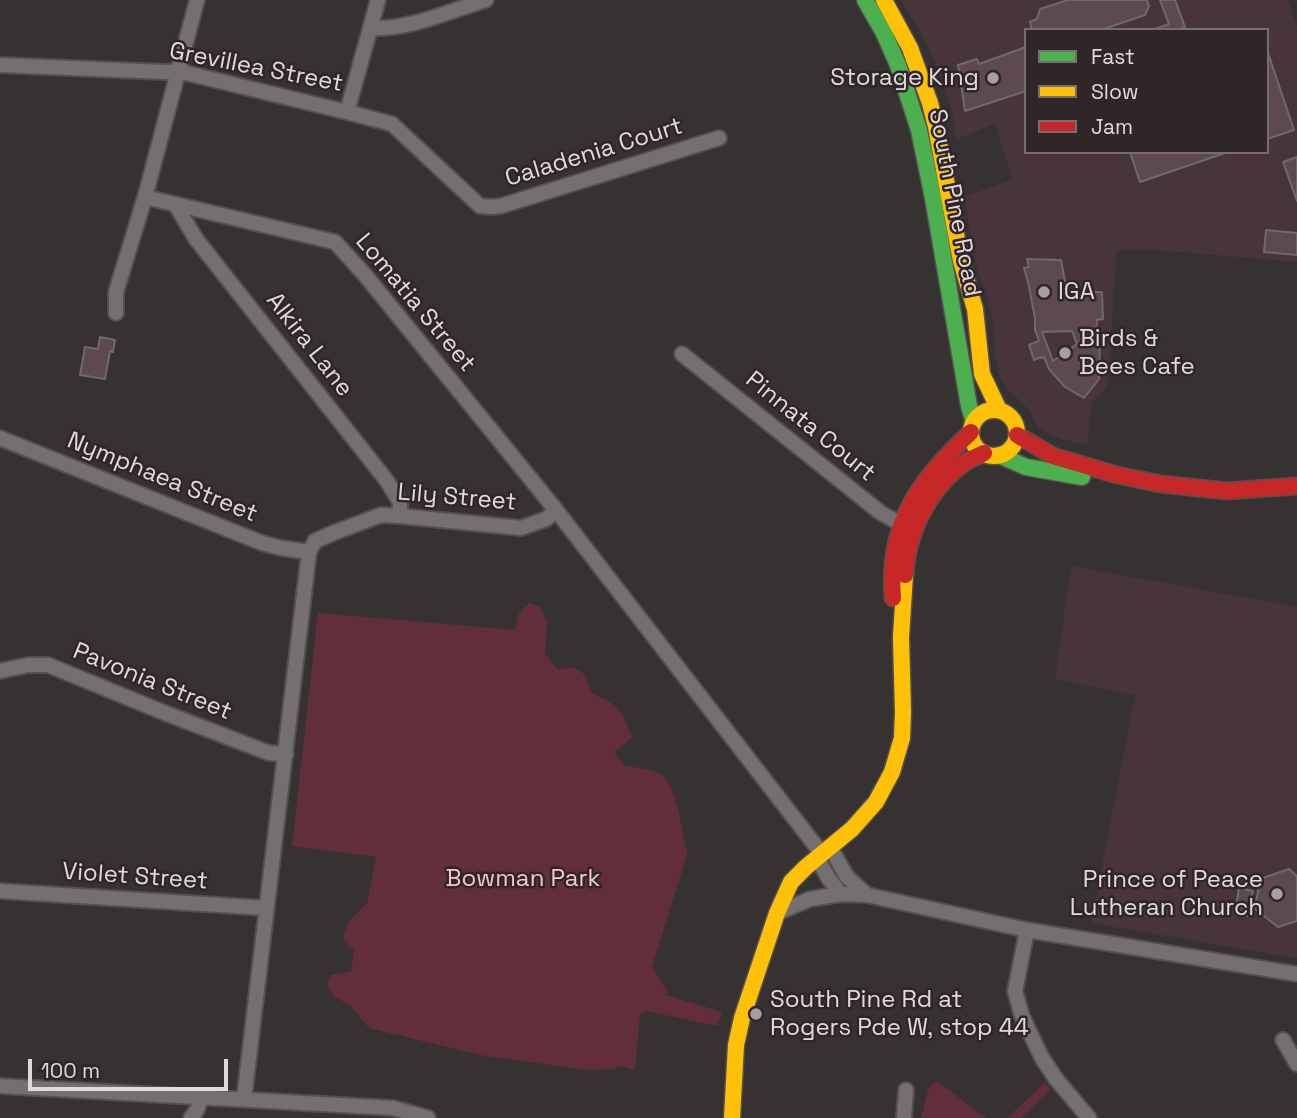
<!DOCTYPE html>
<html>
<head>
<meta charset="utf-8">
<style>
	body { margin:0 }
	#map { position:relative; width:1297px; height:1118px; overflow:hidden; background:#373232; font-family:"Space Grotesk",sans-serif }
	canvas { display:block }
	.legend { position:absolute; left:1024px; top:28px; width:245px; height:126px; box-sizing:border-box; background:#302527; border:2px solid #776d6f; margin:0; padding:9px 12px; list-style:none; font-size:21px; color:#e1d9da }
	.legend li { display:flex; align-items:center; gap:14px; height:35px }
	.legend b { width:35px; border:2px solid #776d6f }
	.scale { position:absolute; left:28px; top:1059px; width:200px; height:32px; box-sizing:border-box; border:4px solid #e1d9da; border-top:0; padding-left:9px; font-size:21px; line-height:24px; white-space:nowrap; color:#e1d9da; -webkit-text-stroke:5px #302527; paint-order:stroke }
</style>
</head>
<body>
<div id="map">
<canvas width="1297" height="1118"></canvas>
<ul class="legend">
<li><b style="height:9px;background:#4caf50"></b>Fast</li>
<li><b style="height:9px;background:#ffc107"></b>Slow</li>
<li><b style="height:9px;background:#c62828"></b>Jam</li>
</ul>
<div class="scale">100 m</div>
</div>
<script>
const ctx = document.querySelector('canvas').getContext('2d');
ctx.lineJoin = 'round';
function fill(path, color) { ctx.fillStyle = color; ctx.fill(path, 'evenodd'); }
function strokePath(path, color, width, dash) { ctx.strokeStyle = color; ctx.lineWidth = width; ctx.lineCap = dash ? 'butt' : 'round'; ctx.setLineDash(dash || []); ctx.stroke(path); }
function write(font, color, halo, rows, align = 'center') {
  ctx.font = font + ' "Space Grotesk",sans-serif'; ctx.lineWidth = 5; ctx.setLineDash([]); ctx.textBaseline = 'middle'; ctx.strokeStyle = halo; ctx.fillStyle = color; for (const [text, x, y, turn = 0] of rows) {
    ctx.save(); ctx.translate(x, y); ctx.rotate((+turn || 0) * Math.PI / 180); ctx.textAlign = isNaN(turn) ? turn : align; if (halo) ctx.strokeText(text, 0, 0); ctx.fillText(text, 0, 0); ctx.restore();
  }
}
fill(new Path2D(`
	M901,0H1288L1297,27V262L1157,250H1117L1107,388L1092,402L1087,445L1061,439L1039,429L1030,412L1021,401L1009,392L1000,378L995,357L993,323L986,292L978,274L964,197L1013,179L995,124L956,139L953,117L941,75L925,40ZM1026,30H1267V152H1026Z
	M1071,566L1297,607V958L1091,923L1135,695L1055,679Z`), '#473539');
fill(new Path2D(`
	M530,603L541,608L547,623L545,653L558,670L573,667L584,674L591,693C619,705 622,709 632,738L614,752L625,766C637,768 653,768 663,776C675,786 683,830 685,846L688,851L652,967L668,992L666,995L722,1012L717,1026L646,1011L640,1014L635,1070L619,1066L613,1069L587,1070L480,1055L369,1028L350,1005L335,997L327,985L331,975L351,972L354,951L343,940C345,924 354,914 367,904L376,857L292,846L318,613L515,630L519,613Z
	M937,1081L986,1118H921L929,1087Z
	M1045,1083L1051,1090L1021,1118H1007Z`), '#622e3c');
const building = new Path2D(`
	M1068,0H1147L1149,6L1145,15L1101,30H1032L1030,22L1037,19L1040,9Z
	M1160,0H1175L1185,27L1178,30H1152L1169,24Z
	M1026,47V91L965,111L958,65L977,59L979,64Z
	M1267,50L1294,130L1267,139Z
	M1130,152H1228L1140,182Z
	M1297,157V201L1283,162Z
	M1266,230L1297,233V255L1264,252Z
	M1027,259L1061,260L1067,292H1102L1103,319L1097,320L1096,330L1097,342H1100L1099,379L1084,398L1065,387L1049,369L1044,357L1042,358L1041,357L1034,360L1029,345L1039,341L1035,330V318L1028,282L1024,268L1029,267ZM1072,331L1077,344L1053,361L1042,332Z
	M100,337L115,340L113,352L110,351L105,379L80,375L85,347L98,349Z
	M1289,869L1297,876V921L1278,927L1255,909L1260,879Z
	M1239,888L1253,891L1248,916L1235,913Z`);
fill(building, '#5c4a4e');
strokePath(building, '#6f6a6a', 2);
const street = new Path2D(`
	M370,28C410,30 449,11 486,0
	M0,65L165,72L178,71L347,112L378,0
	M347,112L392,124L480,206L491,207L501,206L719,138
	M145,197L335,242L365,275L556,510
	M175,204L196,239L387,481L400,502V516
	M116,313V292L145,197L197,0
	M682,354L881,513L908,528
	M0,438L262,543L281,548L309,552
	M0,671L28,665H48L165,713L269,753L286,754
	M830,847L847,877L867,895
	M817,858L829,879L841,894L867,895L1027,930L1297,974
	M0,891L266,908
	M777,913L810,899L841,894
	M1027,930L1015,991L1022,1016L1042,1058L1056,1079L1089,1118
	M1283,1040L1297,1064
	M0,1086L393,1108L428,1118
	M244,1099L309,552L315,541L333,533L381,515L400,516L521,528L546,519L556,510L822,854
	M191,1118L197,1110L201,1098
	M904,1118L906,1090`);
const fast = new Path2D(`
	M865,0L884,33L898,65L919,130L933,198L969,406L974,422
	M999,455L1026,467L1082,477`);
const slow = new Path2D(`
	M884,0L910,48L930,103L936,127L961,261L975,309L982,374L999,410
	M971 433a23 23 0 1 1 46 0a23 23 0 1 1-46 0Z
	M732,1118L736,1045L742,1018L777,913L791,882L806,867L852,829L876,802L892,772L902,738L903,712L901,637L905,575`);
const jam = new Path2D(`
	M1017,435L1053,456L1117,475L1161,484L1227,491L1297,486
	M905,575C907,534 927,492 960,466C967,460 976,457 984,453
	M893,598C887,524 919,480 971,432`);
strokePath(street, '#555050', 18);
strokePath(fast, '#555050', 19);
strokePath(slow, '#555050', 19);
strokePath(jam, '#555050', 19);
strokePath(street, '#747071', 14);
strokePath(fast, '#4caf50', 16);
strokePath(slow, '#ffc107', 16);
strokePath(jam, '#c62828', 16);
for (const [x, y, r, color] of [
	[993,78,7,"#a69f9f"],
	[1044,292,7,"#a69f9f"],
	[1065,353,7,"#a69f9f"],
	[1277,894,7,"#a69f9f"],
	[756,1014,7,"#a69f9f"]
]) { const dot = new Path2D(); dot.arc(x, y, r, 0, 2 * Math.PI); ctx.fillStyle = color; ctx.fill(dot); strokePath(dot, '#302527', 2.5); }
write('24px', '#e1d9da', '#302527', [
	["Grevillea Street",256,68,11],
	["Caladenia Court",594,153,-17],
	["South Pine Road",954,203,79],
	["Lomatia Street",415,303,50],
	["Alkira Lane",309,345,52],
	["Pinnata Court",810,427,39],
	["Nymphaea Street",162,478,22],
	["Lily Street",457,498,5],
	["Pavonia Street",152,682,22],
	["Violet Street",135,877,4]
]);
write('24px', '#e1d9da', '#302527', [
	["Storage King",979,78,"right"],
	["IGA",1058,292],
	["Birds &",1079,339],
	["Bees Cafe",1079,367],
	["Prince of Peace",1263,880,"right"],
	["Lutheran Church",1263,908,"right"],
	["South Pine Rd at",770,1000],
	["Rogers Pde W, stop 44",770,1028]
], 'left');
write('24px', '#f6c4ce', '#302527', [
	["Bowman Park",523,879]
]);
</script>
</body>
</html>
